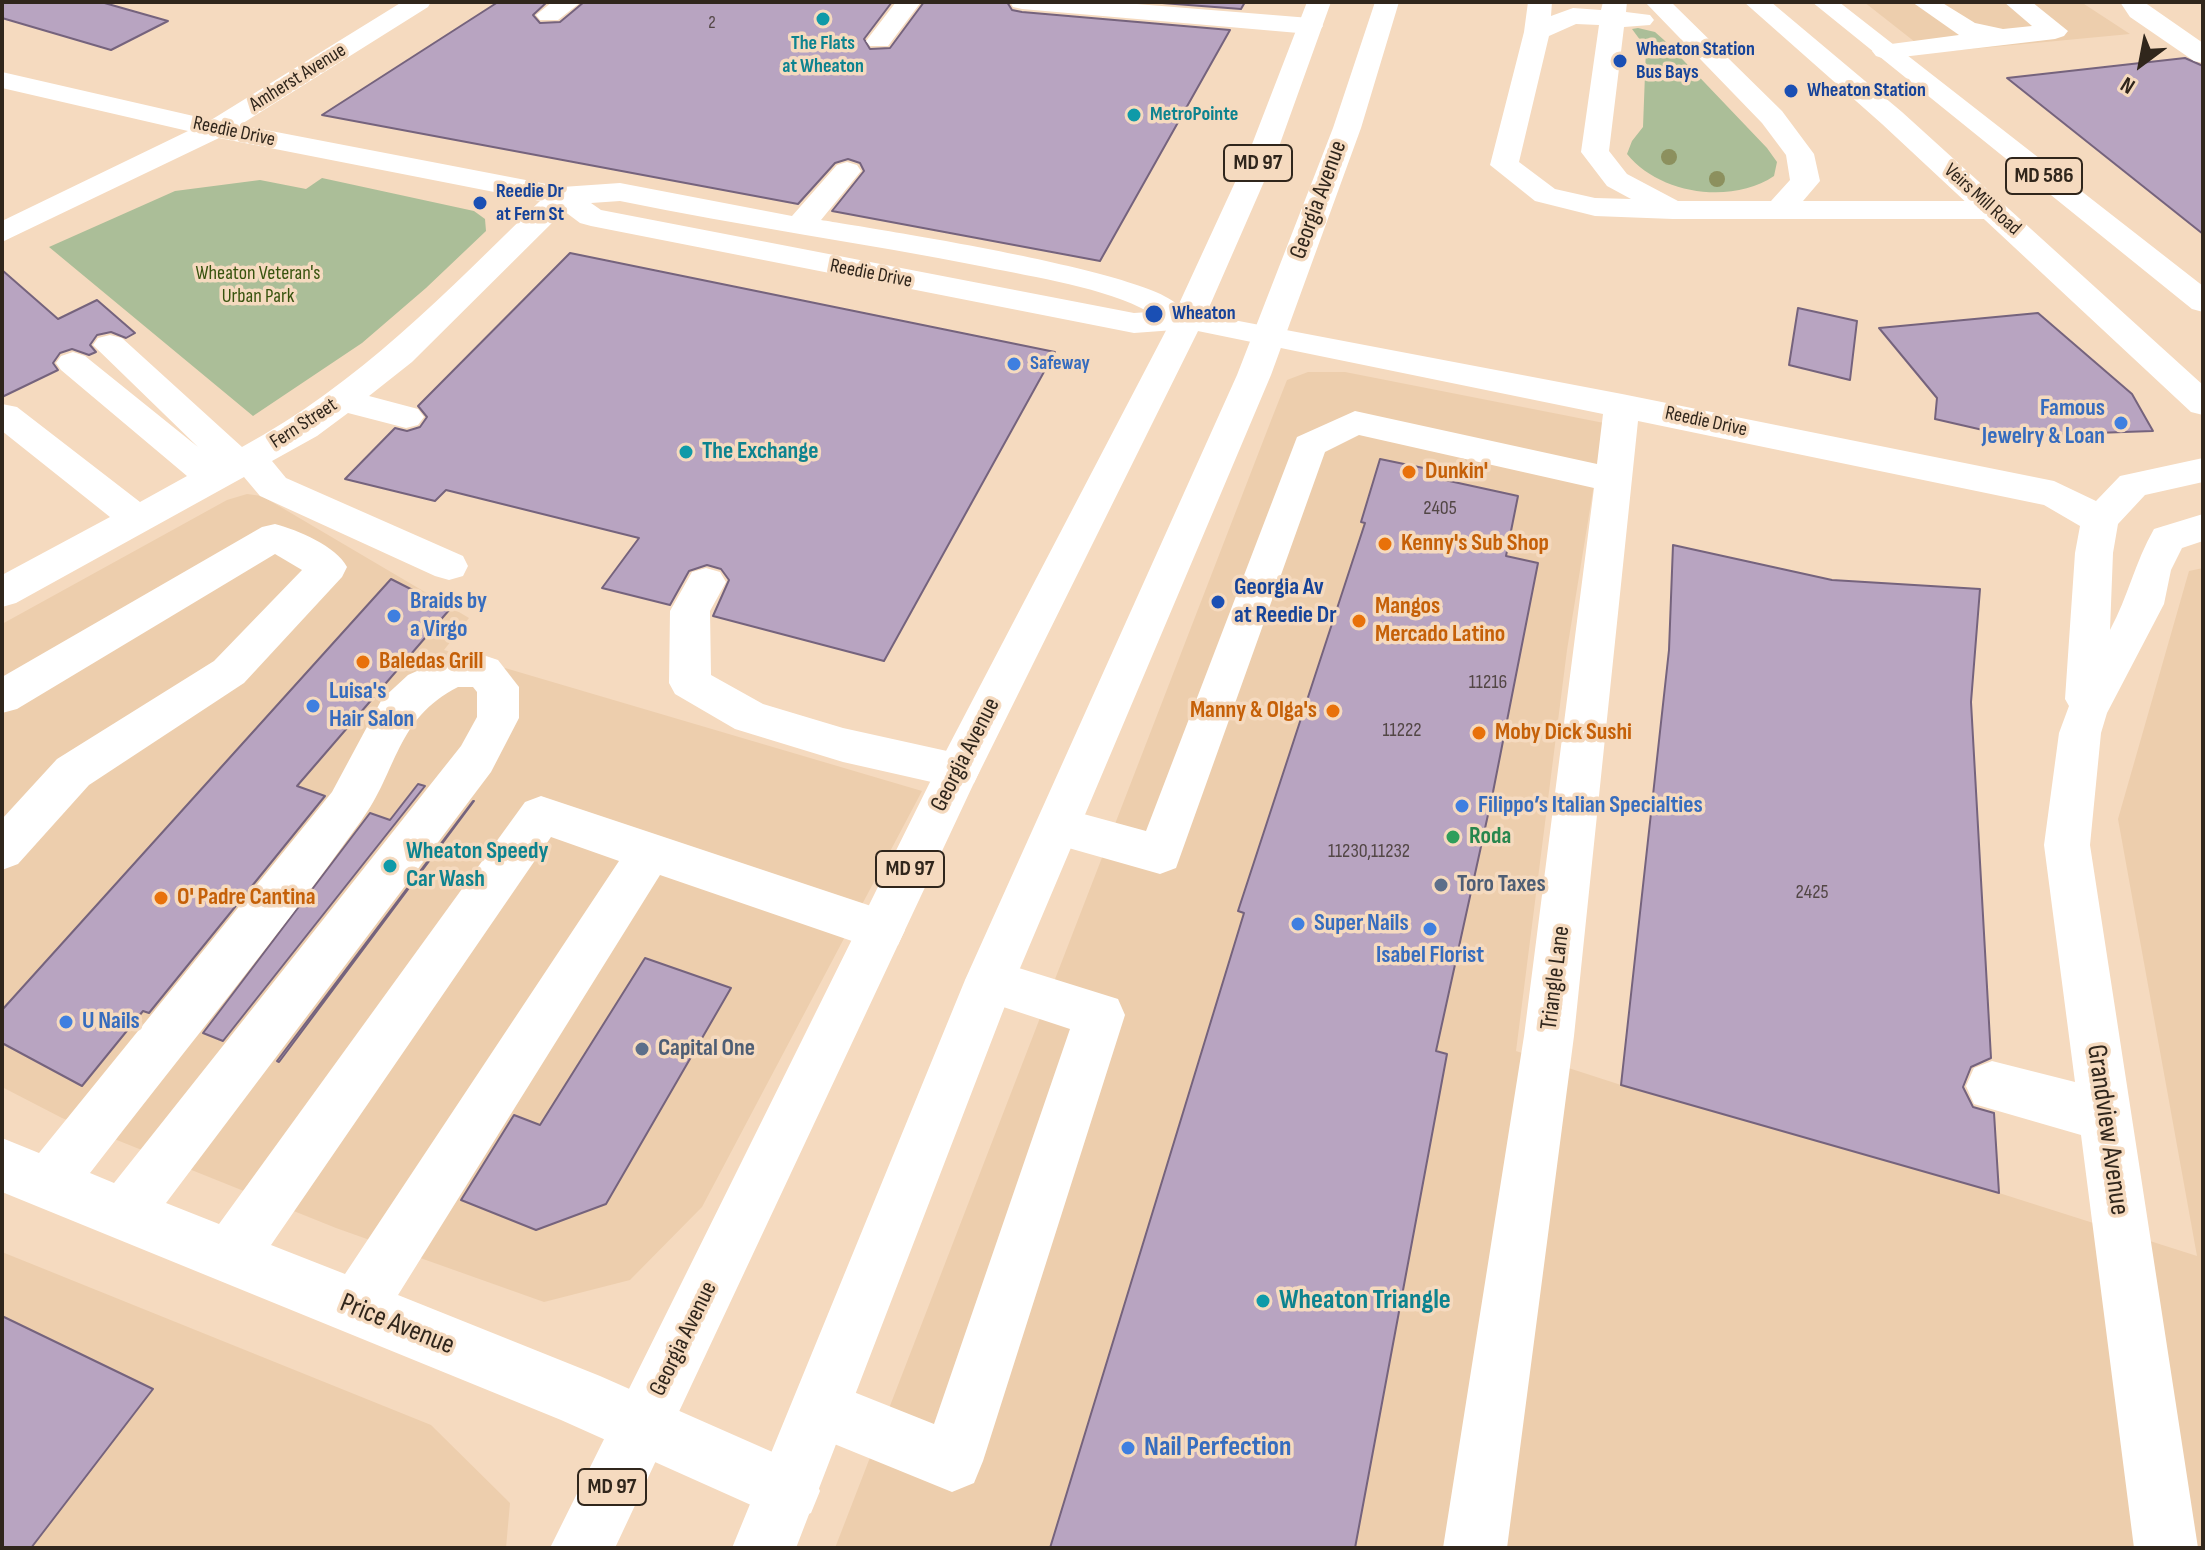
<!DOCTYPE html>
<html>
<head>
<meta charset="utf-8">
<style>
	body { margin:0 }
	#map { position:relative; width:2205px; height:1550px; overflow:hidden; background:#f5dabf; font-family:"Sofia Sans Condensed",sans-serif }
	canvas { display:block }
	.frame { position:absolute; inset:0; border:4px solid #30261c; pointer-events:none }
	.north { position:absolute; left:2101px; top:24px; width:80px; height:80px; -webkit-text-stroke:6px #f5dabf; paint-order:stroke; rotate:212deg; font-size:22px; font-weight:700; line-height:32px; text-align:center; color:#30261c }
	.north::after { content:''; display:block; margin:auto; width:28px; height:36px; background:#30261c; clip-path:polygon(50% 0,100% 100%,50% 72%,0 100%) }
</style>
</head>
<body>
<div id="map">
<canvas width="2205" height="1550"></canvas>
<div class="frame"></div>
<div class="north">N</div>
</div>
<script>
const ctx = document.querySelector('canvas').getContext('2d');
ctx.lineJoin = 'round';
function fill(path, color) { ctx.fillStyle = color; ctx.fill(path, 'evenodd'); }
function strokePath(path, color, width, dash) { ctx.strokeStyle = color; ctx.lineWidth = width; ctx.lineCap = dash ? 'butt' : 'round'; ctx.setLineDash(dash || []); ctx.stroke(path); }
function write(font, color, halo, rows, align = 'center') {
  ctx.font = font + ' "Sofia Sans Condensed",sans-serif'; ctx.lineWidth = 7; ctx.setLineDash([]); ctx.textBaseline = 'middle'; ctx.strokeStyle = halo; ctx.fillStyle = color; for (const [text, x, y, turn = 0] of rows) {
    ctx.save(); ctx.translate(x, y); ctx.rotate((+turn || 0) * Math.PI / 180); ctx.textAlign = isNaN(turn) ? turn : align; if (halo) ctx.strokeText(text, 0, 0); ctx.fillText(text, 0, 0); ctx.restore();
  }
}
fill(new Path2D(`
	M1864,2H2081L2130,34L1929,53Z
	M1308,372H1345L1604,423L1567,650L1516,1051L1621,1085L1999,1193L2197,1256L2118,819L2189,571L2203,568V1548H835L1272,418L1287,380Z
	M247,494L262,496L469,618L444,650L922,791L702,1207L630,1280L544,1302L336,1228L62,1118L2,1087V624L227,500Z
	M2,1252L431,1425L510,1503L506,1548H2Z`), '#edcead');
fill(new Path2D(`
	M1638,28L1655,32L1664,40L1767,148L1777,162L1774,176C1731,205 1659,194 1627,154L1632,141L1643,127L1646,48L1632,29Z
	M322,178L474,211L485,219L486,231L426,288L362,343L253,416L49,247L175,191L260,180L306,189Z`), '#abbe98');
const building = new Path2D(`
	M2,2H101L168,21L111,50L2,18Z
	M498,2H547L533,15L540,23L560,22L584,2H892L864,39L870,49L890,48L924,2H1007L1012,10L1022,12L1230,30L1100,261L832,211L864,171L860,163L848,159L835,163L798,204L322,115Z
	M1149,2H1245L1241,9Z
	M2185,58L2203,66V234L2007,78Z
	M570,253L1055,352L884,661L713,616L729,580L721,569L707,565L689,571L670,605L602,588L639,538L446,490L435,501L345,479L395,428L407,431L420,427L427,417L418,406Z
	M2,270L58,319L97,300L135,333L126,338L111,332L97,335L90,345L96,352L89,355L72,349L60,353L53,363L58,370L2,397Z
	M1798,308L1857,321L1850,380L1789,365Z
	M2038,313L2132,394L2153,431L2009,436L1935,419L1937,398L1879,328Z
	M1380,459L1433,470L1431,477L1518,496L1506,556L1538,563L1493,792L1436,1051L1447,1054L1355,1548H1050L1244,913L1238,911L1365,523L1361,522Z
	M1673,545L1832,580L1980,589L1971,702L1991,1058L1971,1067L1963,1087L1973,1107L1994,1113L1999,1193L1621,1085L1669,650Z
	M391,579L450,609L297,786L325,796L149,1013L143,1011L82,1086L2,1043V1010Z
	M418,784L425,786L223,1041L203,1033L370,813L390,820Z
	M474,801L279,1062L277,1061L473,801Z
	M645,958L731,988L606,1204L536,1230L461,1200L514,1115L540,1125Z
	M2,1316L153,1389L31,1548H2Z`);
fill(building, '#b8a4c1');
strokePath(building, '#75637d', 2);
fill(new Path2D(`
	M402,2H431L428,7L240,125L562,187L620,183L792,216L837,165L847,162L857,165L861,171L821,220C869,228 1172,274 1181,310L1622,394L2054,481L2096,501L2120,476L2203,458V482L2145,495L2118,524L2113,553L2110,630C2128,597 2135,562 2154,529L2203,514V541L2182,548L2171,570L2164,604L2107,713L2101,733L2090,845L2198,1548H2134L2081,1135L1974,1104L1966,1086L1974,1068L1992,1061L2075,1082L2044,845L2059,733L2069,706L2065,699L2075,553L2080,526L2044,505L1638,421L1574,1036L1507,1548H1443L1524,1036L1594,488L1359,435L1325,452L1176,868L1160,874L1058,845L1042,839L1035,826L1042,813L1058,807L1146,831L1297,437L1355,411L1597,464L1603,414L1188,329L1134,333L591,226L580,223L564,211L412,362L369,396L418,409L424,417L418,425L406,428L348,413L317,436L272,461L286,478L463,556L468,566L463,576L449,580L435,576L260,496L244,477L16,603L2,607V575L110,517L2,431V404L17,407L140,502L187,476L61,370L56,363L61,356L73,352L85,356L198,447L93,345L98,338L110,335L122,338L242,447C359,384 446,292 540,201L219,138L2,242V221L188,131L2,88V72L211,120ZM620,201C741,226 864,243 985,267C1034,277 1106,288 1149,312L1134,313L601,210L591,203Z
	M552,2H581L558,20H540L536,15Z
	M896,2H921L888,46H870L866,41Z
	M1010,2H1112L1310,18L1319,21L1323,26L1319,31L1310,34L1022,9L1013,7Z
	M1528,2H1552L1551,16L1573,8L1601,10L1603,2H1627L1626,12L1650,15L1654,20L1650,25L1624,27L1609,151L1627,174L1678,201H1771L1790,180L1786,155L1762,123L1645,2H1671L1782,111L1814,154L1820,181L1803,201H1992L2003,204L2007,210L2003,216L1992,219H1673L1595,216L1535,201L1490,165L1524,32ZM1576,24L1599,25L1581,152L1607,186L1631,199L1595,198L1555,189L1519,162L1549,36Z
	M1912,2H1941L1975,23L2003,29L2032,26L2004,2H2032L2068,31L2064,36L2055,39L1885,59L1876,56L1872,51L1876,46L1959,35Z
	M2120,2H2144L2203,43V63L2194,61L2130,17Z
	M275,524C298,530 336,546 347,567L342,577L244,683L89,785L18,864L2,870V819L57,759L214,661L302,570L275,554L17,709L2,713V677L262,527Z
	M706,568L720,572L726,582L710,611L711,675L763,704L843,728L974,757L980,770L974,783L958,788L843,762L735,729L675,694L669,683L670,611L692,572Z
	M453,655H483L498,660L519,687V718L491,772L166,1203L219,1224L525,802L541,796L898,915L905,930L898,945L881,951L660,875L398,1295L600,1376L811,1469L820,1491L811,1513L789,1522L561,1420L2,1192V1138L39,1153L332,792L382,699L408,675ZM458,687H473L477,692V717L461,746L114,1183L90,1173C180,1056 275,941 361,821C398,771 395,719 458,687ZM551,837L619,861L345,1274L271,1245Z
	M990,959L1118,999L1125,1015L983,1461L974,1483L952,1492L800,1430L791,1409L800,1388L821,1379L934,1424L1070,1029L973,997L965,981L973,965Z`), '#fff');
fill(new Path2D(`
	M1307,2H1331L1277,152L1204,319L973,785L615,1548H550L935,772L1172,319L1249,152Z
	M1375,2H1399L1361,128L1271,375L1015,980L796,1548H732L965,980L1237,375L1333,128Z
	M1744,2H1771L1902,112L2203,385V415L2191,412L1882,124Z
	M1812,2H1839L2203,286V312L2192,309Z`), '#fff');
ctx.fillStyle = '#8c905e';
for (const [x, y] of [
	[1669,157],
	[1717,179]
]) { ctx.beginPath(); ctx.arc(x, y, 8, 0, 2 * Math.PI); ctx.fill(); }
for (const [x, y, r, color] of [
	[823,19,8,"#0f9aa8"],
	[1620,61,8,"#1a4fb4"],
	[1791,91,8,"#1a4fb4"],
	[1134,115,8,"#0f9aa8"],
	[480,203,8,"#1a4fb4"],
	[1154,314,10,"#1a4fb4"],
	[1014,364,8,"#3f7fe0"],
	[2121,423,8,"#3f7fe0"],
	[686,452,8,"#0f9aa8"],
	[1409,472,8,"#e8710a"],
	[1385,544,8,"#e8710a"],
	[1218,602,8,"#1a4fb4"],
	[394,616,8,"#3f7fe0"],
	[1359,621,8,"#e8710a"],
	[363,662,8,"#e8710a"],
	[313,706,8,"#3f7fe0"],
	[1333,711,8,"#e8710a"],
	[1479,733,8,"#e8710a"],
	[1462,806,8,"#3f7fe0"],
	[1453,837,8,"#2e9e5b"],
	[390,866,8,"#0f9aa8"],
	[1441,885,8,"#5c6f8a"],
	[161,898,8,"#e8710a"],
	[1298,924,8,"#3f7fe0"],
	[1430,929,8,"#3f7fe0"],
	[66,1022,8,"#3f7fe0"],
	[642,1049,8,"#5c6f8a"],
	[1263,1301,8,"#0f9aa8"],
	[1128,1448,8,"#3f7fe0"]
]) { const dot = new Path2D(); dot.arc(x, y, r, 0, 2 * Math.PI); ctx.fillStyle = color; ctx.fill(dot); strokePath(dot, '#f5dabf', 3); }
write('18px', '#524645', null, [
	["2",712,23]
]);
write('bold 20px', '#0d838f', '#f5dabf', [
	["The Flats",823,44],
	["at Wheaton",823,67],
	["MetroPointe",1150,115,"left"]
]);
write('bold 20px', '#164399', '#f5dabf', [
	["Wheaton Station",1636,50],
	["Bus Bays",1636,73],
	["Wheaton Station",1807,91],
	["Reedie Dr",496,192],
	["at Fern St",496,215],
	["Wheaton",1172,314]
], 'left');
write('20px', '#30261c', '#f5dabf', [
	["Amherst Avenue",298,78,-32],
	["Reedie Drive",234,132,12],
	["Veirs Mill Road",1982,200,42],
	["Reedie Drive",871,274,11],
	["Reedie Drive",1706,422,12],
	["Fern Street",304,424,-33]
]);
write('20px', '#37530e', '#f5dabf', [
	["Wheaton Veteran's",258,274],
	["Urban Park",258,297]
]);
write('bold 20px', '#366cbe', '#f5dabf', [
	["Safeway",1030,364]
], 'left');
write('20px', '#524645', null, [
	["2405",1440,509],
	["11216",1488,683],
	["11222",1402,731],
	["11230,11232",1369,852],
	["2425",1812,893]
]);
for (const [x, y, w] of [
	[1258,163,68],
	[2044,176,76],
	[910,869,68],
	[612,1487,68]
]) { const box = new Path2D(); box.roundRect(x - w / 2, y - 18, w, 36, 6); ctx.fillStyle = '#f5dabf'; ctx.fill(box); strokePath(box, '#30261c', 2); }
write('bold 22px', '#30261c', null, [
	["MD 97",1258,163],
	["MD 586",2044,176],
	["MD 97",910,869],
	["MD 97",612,1487]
]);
write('24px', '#30261c', '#f5dabf', [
	["Georgia Avenue",1319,200,-70],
	["Georgia Avenue",966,755,-63],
	["Triangle Lane",1556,978,-83],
	["Georgia Avenue",684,1339,-64]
]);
write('bold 24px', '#366cbe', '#f5dabf', [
	["Famous",2105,409,"right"],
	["Jewelry & Loan",2105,437,"right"],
	["Braids by",410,602],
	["a Virgo",410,630],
	["Luisa's",329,692],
	["Hair Salon",329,720],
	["Filippo’s Italian Specialties",1478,806],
	["Super Nails",1314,924],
	["Isabel Florist",1430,956,"center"],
	["U Nails",82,1022]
], 'left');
write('bold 24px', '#0d838f', '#f5dabf', [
	["The Exchange",702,452],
	["Wheaton Speedy",406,852],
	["Car Wash",406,880]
], 'left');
write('bold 24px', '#c56008', '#f5dabf', [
	["Dunkin'",1425,472],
	["Kenny's Sub Shop",1401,544],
	["Mangos",1375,607],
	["Mercado Latino",1375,635],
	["Baledas Grill",379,662],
	["Manny & Olga's",1317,711,"right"],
	["Moby Dick Sushi",1495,733],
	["O' Padre Cantina",177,898]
], 'left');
write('bold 24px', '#164399', '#f5dabf', [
	["Georgia Av",1234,588],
	["at Reedie Dr",1234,616]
], 'left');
write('bold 24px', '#27864d', '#f5dabf', [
	["Roda",1469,837]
], 'left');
write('bold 24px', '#4e5e75', '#f5dabf', [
	["Toro Taxes",1457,885],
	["Capital One",658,1049]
], 'left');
write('28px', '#30261c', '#f5dabf', [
	["Grandview Avenue",2107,1130,82],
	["Price Avenue",397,1325,22]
]);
write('bold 28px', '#0d838f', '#f5dabf', [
	["Wheaton Triangle",1279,1301]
], 'left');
write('bold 28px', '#366cbe', '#f5dabf', [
	["Nail Perfection",1144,1448]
], 'left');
</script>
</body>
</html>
